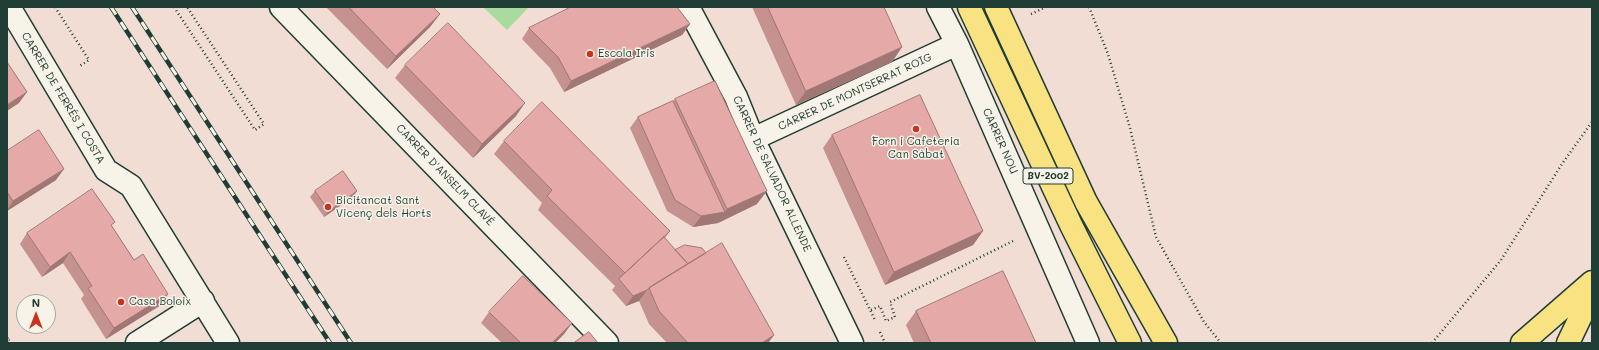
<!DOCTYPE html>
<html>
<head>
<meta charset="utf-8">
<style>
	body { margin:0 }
	#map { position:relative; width:1599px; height:350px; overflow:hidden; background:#f2ddd4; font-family:Mali,sans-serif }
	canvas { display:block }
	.frame { position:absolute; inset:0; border:8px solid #1f3d34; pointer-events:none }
	.north { position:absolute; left:16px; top:294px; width:40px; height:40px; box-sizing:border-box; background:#f7f3e8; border:1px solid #a1aaa0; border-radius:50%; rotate:0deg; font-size:11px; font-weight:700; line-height:16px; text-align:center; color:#1f3d34 }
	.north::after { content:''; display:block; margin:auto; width:14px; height:18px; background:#c8321e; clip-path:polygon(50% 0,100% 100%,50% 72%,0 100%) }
</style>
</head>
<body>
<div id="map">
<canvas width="1599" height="350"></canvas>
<div class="frame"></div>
<div class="north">N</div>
</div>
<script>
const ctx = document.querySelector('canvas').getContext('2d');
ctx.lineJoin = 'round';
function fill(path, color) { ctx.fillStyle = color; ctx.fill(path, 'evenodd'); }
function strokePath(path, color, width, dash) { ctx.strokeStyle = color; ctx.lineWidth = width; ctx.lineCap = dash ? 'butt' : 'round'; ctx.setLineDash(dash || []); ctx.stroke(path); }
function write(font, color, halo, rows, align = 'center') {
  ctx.font = font + ' Mali,sans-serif'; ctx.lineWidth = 3; ctx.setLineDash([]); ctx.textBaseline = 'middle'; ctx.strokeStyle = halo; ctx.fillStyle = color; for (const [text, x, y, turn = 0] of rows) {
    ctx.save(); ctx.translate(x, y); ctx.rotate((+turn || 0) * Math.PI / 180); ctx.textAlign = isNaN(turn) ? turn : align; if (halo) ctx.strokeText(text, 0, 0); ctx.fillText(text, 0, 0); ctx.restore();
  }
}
fill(new Path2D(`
	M483,7H529L507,30Z`), '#a8db9d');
const minor = new Path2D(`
	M9,7L106,170L131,186L228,343
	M281,7L607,343
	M688,7L736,97L753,139L852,343
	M938,7L957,44L1088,343
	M753,139L957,44
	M137,343L203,301`);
const major = new Path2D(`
	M969,7L1071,225L1130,343
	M996,7L1086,202L1166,343
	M1522,343L1592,282
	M1568,343L1592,293`);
strokePath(minor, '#1f3d34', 25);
strokePath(major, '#1f3d34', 25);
strokePath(new Path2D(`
	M55,7L89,60L78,67
	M174,7L255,130L264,124L187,7
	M1089,7L1108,54L1130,128L1156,237L1204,322L1221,343
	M1031,14L1046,7
	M844,257L875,320
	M871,310L880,306L886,321L895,317L890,302L1013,241
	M880,332L885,343
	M1432,343L1501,260L1562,164L1592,122`), '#1f3d34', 2.5, [1, 3]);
strokePath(minor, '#f7f3e8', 22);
strokePath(major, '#f8e281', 22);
const rail = new Path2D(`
	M111,7L330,343
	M132,7L351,343`);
strokePath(rail, '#1f3d34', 4.5);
strokePath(rail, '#f7f3e8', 3, [9]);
fill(new Path2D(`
	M326,7H433L440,14L430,27L387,69Z
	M752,7H884L902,47L892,62L796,105Z
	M690,24L682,35L564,92L550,68L522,39L529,28Z
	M405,65L516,116L473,158L395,78Z
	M675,99L757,204L718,223L693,227L667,211L630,128L638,117L673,101Z
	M832,135L983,231L973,245L885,285L823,148Z
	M504,141L670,231L665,238L675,250L774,335L768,343H667L649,324L639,301L626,306L612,290L615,286L538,210L542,203L494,154Z
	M7,151L56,180L7,211Z
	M315,191L353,197L324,217L310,197Z
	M112,226L134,260L168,294L161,305L106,339L81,299L84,295L63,263L42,277L20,244L27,233Z
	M916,311L1036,343H914L906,325Z
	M489,312L572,323L564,334L555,343H502L481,323Z`), '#c59290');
fill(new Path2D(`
	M440,14L430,27L387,69L396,56Z
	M690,24L682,35L564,92L571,81Z
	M902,47L892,62L796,105L806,91Z
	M27,92L19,103L7,111V105Z
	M525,103L516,116L473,158L482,144Z
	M64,169L56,180L7,211V210L13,201Z
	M357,191L353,197L324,217L329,211Z
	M767,191L757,204L718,223L693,227L701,216L725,212L727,209Z
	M983,231L973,245L885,285L894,272Z
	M70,252L63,263L42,277L50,267Z
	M647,290L639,301L626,306L633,296Z
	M168,294L161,305L106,339L114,328Z
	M572,323L564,334L555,343H552Z
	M774,335L768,343H762Z`), '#a07775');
const building = new Path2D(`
	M349,7H433L440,14L396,56Z
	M571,7H677L690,24L571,81L558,57L529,28Z
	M768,7H884L902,47L806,91Z
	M448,23L525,103L482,144L405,65Z
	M7,62L27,92L7,105Z
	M715,81L767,191L727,209L675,99Z
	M920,95L983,231L894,272L832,135Z
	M673,101L725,212L701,216L675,200L638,117Z
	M542,102L670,231L625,273L547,196L552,190L504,141Z
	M39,130L64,169L13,201L7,192V151Z
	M343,171L357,191L329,211L315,191Z
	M92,189L115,222L111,225L134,260L143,254L168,294L114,328L88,288L92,286L70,252L50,267L27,233Z
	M664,237L688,264L649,288L647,290L633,296L619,279Z
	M722,243L774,335L762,343H688L659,311L649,288Z
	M685,245L702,248L706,253L688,264L675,250Z
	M1003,271L1036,343H931L916,311Z
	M523,276L572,323L552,343H521L489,312Z
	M589,332L598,343H574Z
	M7,336L10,340L7,342Z`);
fill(building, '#e5aaa7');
strokePath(building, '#a07775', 1);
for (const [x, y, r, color] of [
	[590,54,4,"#c8321e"],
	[916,129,4,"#c8321e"],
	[328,207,4,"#c8321e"],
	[121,302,4,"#c8321e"]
]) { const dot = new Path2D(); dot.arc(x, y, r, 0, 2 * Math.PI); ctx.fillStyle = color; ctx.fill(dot); strokePath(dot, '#f7f3e8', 1.5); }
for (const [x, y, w] of [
	[1048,176,50]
]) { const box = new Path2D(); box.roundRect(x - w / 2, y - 8, w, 16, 3); ctx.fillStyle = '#f7f3e8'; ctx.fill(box); strokePath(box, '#1f3d34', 1); }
write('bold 10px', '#1f3d34', null, [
	["BV-2002",1048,176]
]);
write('11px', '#1f3d34', '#f7f3e8', [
	["Escola Iris",598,54],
	["Forn i Cafeteria",916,142,"center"],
	["Can Sàbat",916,155,"center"],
	["Bicitancat Sant",336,201],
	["Vicenç dels Horts",336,214],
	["Casa Boloix",129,302]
], 'left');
write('11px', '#1f3d34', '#f7f3e8', [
	["CARRER DE MONTSERRAT ROIG",855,92,-25],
	["CARRER DE FERRÉS I COSTA",63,98,59],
	["CARRER NOU",1000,141,66],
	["CARRER DE SALVADOR ALLENDE",772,174,65],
	["CARRER D'ANSELM CLAVÉ",445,175,46]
]);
</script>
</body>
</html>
